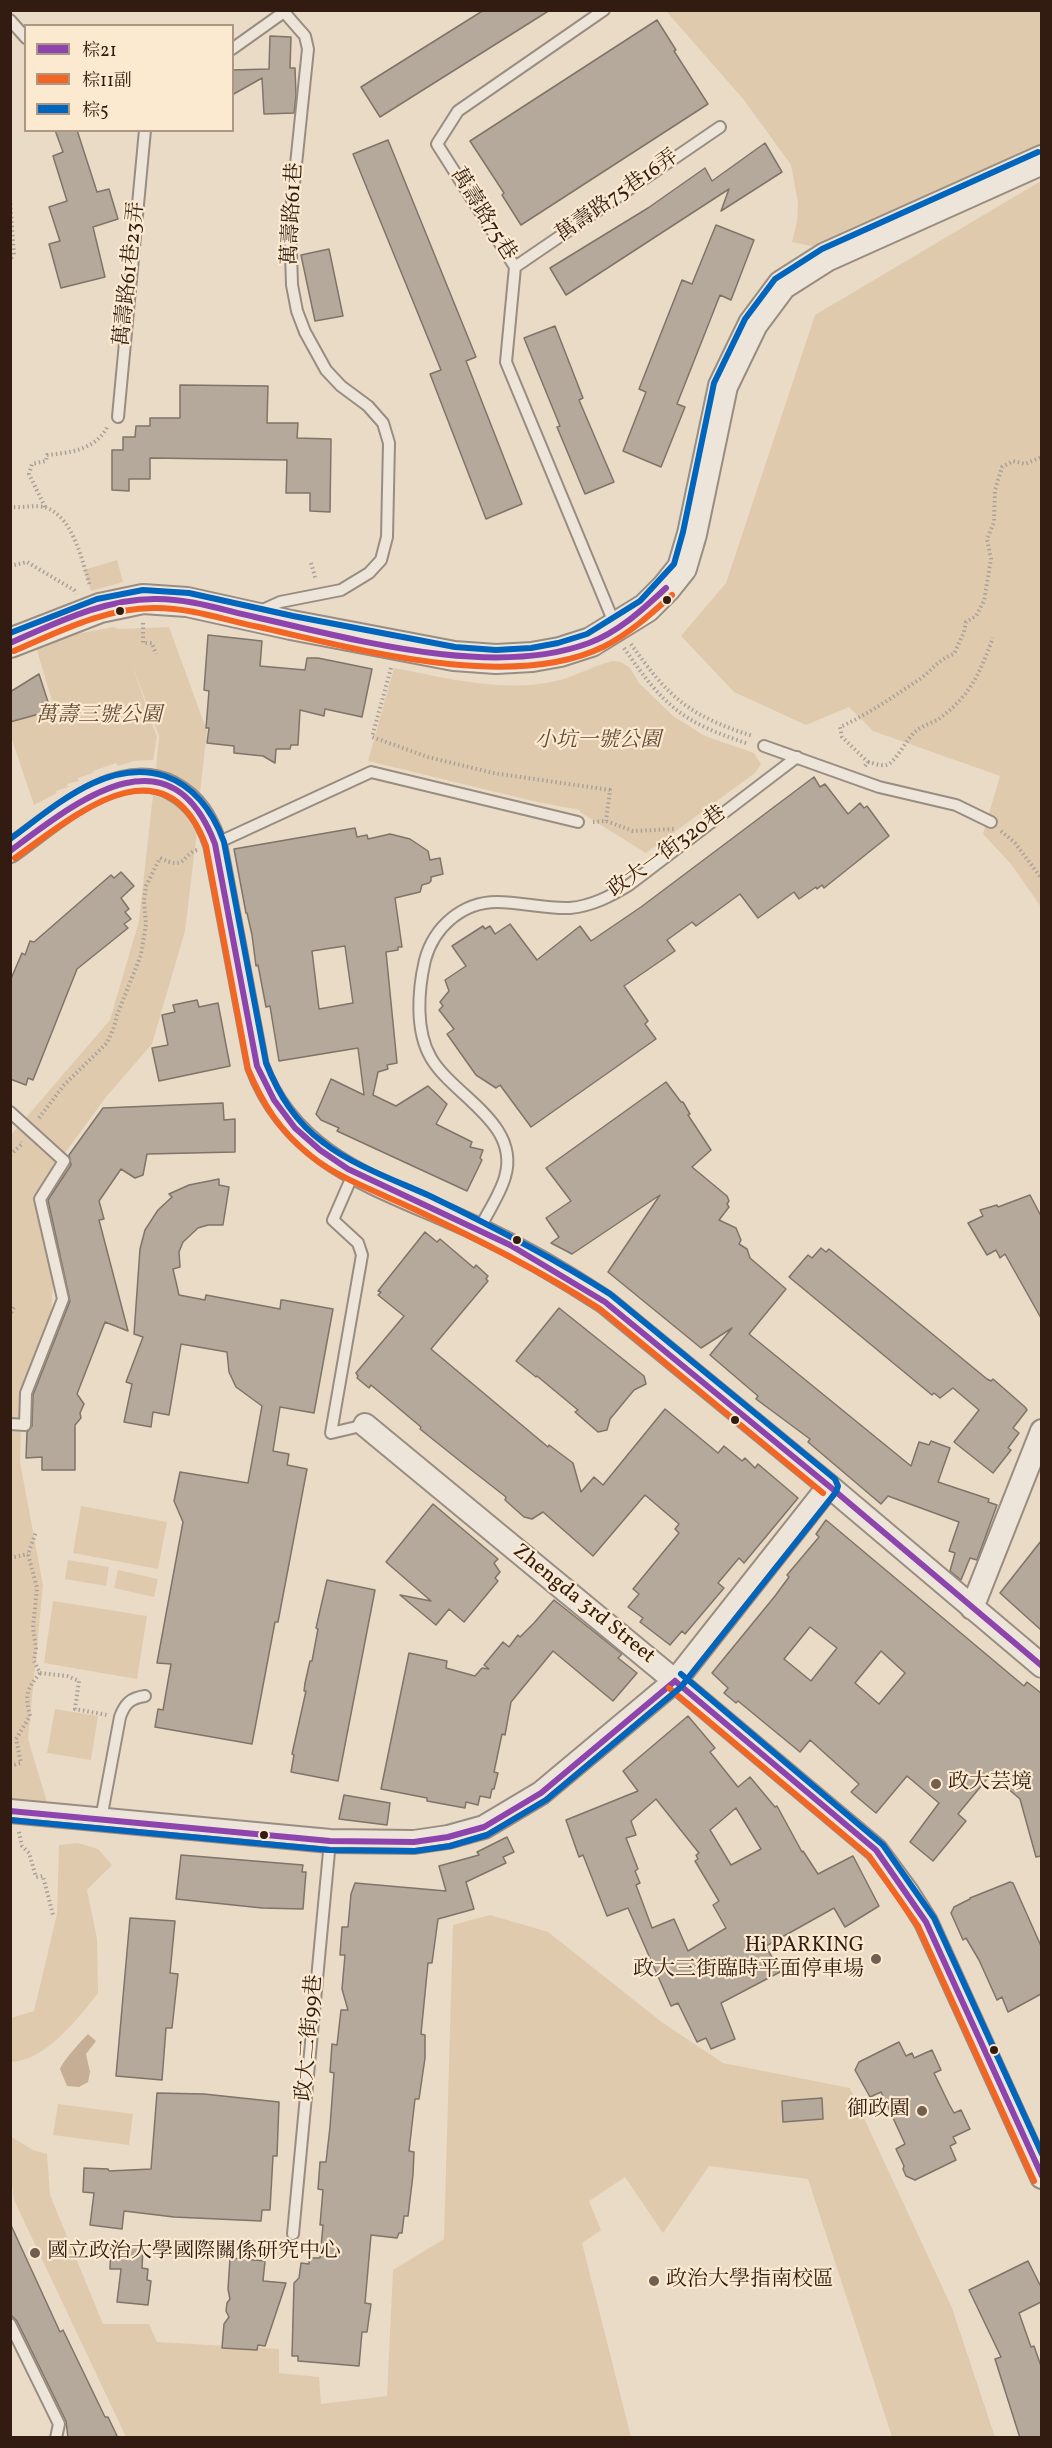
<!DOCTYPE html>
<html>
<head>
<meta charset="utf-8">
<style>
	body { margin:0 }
	#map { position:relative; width:1052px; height:2448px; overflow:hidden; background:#eadbc6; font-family:Vollkorn,"Noto Serif TC",serif }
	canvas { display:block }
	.frame { position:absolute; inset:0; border:12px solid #321c11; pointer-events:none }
	.legend { position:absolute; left:24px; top:24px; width:210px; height:108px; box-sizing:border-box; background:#fbe9d0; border:2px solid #ab9784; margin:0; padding:8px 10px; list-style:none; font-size:18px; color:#321c11 }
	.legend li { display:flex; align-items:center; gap:12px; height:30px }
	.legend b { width:30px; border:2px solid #ab9784 }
</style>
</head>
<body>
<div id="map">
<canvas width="1052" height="2448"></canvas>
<div class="frame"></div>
<ul class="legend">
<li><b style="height:8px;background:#8e44ad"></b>棕21</li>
<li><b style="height:8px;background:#f26522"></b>棕11副</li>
<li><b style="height:8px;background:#0065bd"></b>棕5</li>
</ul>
</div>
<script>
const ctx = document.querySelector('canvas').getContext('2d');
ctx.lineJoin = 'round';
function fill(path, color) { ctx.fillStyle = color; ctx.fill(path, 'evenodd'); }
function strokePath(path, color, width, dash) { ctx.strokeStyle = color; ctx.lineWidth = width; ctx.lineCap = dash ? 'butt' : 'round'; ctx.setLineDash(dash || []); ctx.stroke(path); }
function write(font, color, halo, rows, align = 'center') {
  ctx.font = font + ' Vollkorn,"Noto Serif TC",serif'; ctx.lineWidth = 4.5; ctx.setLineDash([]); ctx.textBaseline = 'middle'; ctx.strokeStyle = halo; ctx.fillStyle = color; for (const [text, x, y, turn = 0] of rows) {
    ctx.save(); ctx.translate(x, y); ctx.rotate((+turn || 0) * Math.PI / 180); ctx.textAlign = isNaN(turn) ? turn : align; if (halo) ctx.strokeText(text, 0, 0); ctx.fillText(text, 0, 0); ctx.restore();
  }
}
fill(new Path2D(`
	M666,11H1041V150L817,247L792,242L797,222L798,203L791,165L744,100Z
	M1041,181V907L1011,864L983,834L1000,776L873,731L849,707L806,725L734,692L681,636L726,583L815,315Z
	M117,560L123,582L91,591L84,570Z
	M114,627L118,629L169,627L207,731L200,793L172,774L156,769L159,736L131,662L157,737L153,760L134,761L118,766L116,763L93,771V773L78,778L79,781L67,784L68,787L56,791L57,793L34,805L11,737L10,716L53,704L36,647L76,634Z
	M613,661L621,662L630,668L639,683L673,716L705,736L754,753L761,764L755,773L646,853L580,812V810L537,802L368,761L394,668C447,678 506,694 560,680C578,675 595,665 613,661Z
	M153,795C173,801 188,811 197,831L185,931L152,1044L106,1097L65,1153L53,1165L56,1169L37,1207L53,1281L51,1318L22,1397L20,1462L43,1585L28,1739L47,1802L11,1799V1135L110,1020L139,921Z
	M81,1506L167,1522L158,1569L73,1553Z
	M68,1560L109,1567L106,1586L65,1579Z
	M118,1570L158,1579L154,1597L114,1588Z
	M53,1601L147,1616L137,1679L44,1663Z
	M55,1709L98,1716L91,1760L47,1753Z
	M78,1843L98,1849L112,1865L87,1890L97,1939L98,1993C78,2019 45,2061 11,2062V2018L34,2011L57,1914L59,1845Z
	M490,1915L548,1932L663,2023L723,2063L850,2088L952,2308L995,2437H892L808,2179L709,2166L663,2233L625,2177L589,2201L601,2230L582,2243L631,2437H126L14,2200L10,2168V2136L33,2150L47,2154L50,2195L103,2324H149L157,2342L279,2349V2373L319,2377L321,2404L387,2396L393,2270L444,2239L453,1925Z
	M58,2104L133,2114L129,2145L53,2135Z`), '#e0caae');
fill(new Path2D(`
	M88,2034L96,2041L86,2054L90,2072L88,2082L79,2087L67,2086L60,2069C64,2060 80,2042 88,2034Z`), '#c5ae94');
const building = new Path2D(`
	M484,10H550L380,117L361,87Z
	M657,20L676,50L674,51L708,104L521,225L502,195L504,193L470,141Z
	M270,36L291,37L290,68H295L296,96L294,113L264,114L262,78L232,95V70L269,69Z
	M55,130H77L97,192L109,189L118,219L93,227L105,277L61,288L49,244L60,241L49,207L67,201L53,156L63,152Z
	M388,140L476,357L466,361L522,504L486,519L430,374L441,370L353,154Z
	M765,143L782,172L721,211L729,189L566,295L550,268L648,208L705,168L712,181Z
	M716,225L754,240L731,300L720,295L677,404L685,407L661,467L623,451L646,392L639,389L682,280L692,284Z
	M329,249L343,316L315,321L301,255Z
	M555,326L583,398L579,400L614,482L585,494L557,427L560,426L524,338Z
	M180,385L268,386L267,423H298L297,438L331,439L330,512L310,511V493H286L287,460L150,458V479H129V491L112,490V450H123V437H135L136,426H150V418H180Z
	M208,635L262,641L260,666L305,670L307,658H318L372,669L362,717L325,709L324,716L300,710L298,745H291L290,749H276L275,763L263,756L234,753V746L207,743L209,728H206L209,691L204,690Z
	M39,674L49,705L45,715L39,714L10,722V692Z
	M814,777L820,787L825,784L848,814L860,803L864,808L867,806L889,836L824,888L822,885L817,889L816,887L799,899L794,892L758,918L740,894L696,926L692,922L667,940L675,951L624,986L648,1021L645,1024L656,1039L531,1127L500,1085L496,1088L476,1075L447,1034L454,1029L439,1010L443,1006L440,1002L449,991L445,980L466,966L452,946L483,926L485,929L490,926L495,934L510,924L537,960L580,926L591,941L641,907Z
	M355,828L357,837L367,835L368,839L390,834L410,839L428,851L430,860L440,858L443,874L431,877V881L429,883L422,885L420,892L395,898L402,947H398V950L386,952L397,1063L387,1065L388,1069L378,1072L373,1095L396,1106L428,1086L447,1104L436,1124L472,1142L470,1147L483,1150L480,1158L482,1160L467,1191L337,1131L339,1128L321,1120L316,1114L331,1079L364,1095L358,1048L279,1061L270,1006L266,1007L258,965L256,966L252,935L247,913H246L234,849ZM345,946L353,1003L319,1009L312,951Z
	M121,872L134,886L121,898L129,909L125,912L131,919L124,924L128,928L77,969L33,1080L28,1078L26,1085L10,1079V981L22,953L25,955L30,941L34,942L111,875L114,878Z
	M197,1000L199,1007L218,1003L230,1066L159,1081L152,1048L168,1045L162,1015L175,1012L173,1005Z
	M666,1082L681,1102H683L690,1114L688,1115L711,1150L692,1167L727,1196L729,1201L727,1204L729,1207L719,1220L736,1228L741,1240L739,1244L747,1249L750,1258L786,1289L749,1334L911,1466L919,1442L929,1445L931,1441L950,1448L938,1482L989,1499L988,1502L997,1505L977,1560L970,1558L961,1580L950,1571L955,1553L949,1551L959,1522L888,1496L881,1504L808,1442L810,1439L756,1399L758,1396L710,1355L732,1328L701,1348L608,1272L660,1195L572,1254L551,1243L559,1237L546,1218L571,1201L546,1168Z
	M223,1103L224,1120L235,1119V1152L147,1154L143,1175L135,1178L121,1169L99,1201L104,1219L99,1220L128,1331L105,1322L77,1394L84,1404L80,1413L81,1418L75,1425V1470H42V1457L26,1458L27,1432L32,1426L33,1395L70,1301L48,1200L71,1165L69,1155L103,1108Z
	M219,1179V1185L229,1187L223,1225H208L198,1228L183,1242L179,1252L180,1267L173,1269L179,1295L205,1300L206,1295L280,1309L281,1300H283L333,1309L314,1413L280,1407L273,1451L289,1454L287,1465L307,1469L278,1622H275L252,1744L155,1727L158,1709L163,1710L171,1664L157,1663L183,1522L174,1501L180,1472L248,1483L262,1406L236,1387L229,1372L227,1352L181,1344L169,1415L153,1412L151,1427L124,1422L132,1384L126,1382L143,1337L134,1334L140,1249L145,1230L158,1210L172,1197L169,1194L189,1185Z
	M1030,1195L1041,1216V1318L1005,1254L1000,1258L996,1250L987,1255L968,1223L983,1216L980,1210L997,1205L998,1207Z
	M425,1232L437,1242L440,1239L474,1268L476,1265L488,1276L486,1279L488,1281L431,1349L548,1447L549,1445L573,1463L581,1492L594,1477L603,1485L665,1409L718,1453L724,1446L742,1461L745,1458L755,1468L758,1464L798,1498L744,1563L739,1558L718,1583L724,1588L685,1634L682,1631L670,1645L640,1622L643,1618L628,1607L639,1594L633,1589L679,1533L675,1529L679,1524L645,1495L593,1556L543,1512L532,1519L524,1517L505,1500L506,1497L465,1465L420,1429L421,1427L371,1385L369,1388L357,1378L358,1376L356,1373L404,1316L378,1295L381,1292L378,1291Z
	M821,1248L826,1252L829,1249L987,1379L991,1381L993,1379L1025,1407L1027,1410L1013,1428L1019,1433L1008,1448L1011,1450L993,1473L954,1442L979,1410L953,1388L940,1398L934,1393L932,1395L789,1277L808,1255L812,1258Z
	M559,1308L644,1376L646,1384L634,1390L610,1419L607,1430L598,1432L575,1412L578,1410L537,1376L536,1377L516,1361Z
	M433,1504L498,1559L494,1563L500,1572L495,1578L498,1581L464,1622L449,1609L436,1625L400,1595L431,1601L386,1562Z
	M826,1520L1024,1686L1027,1682L1041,1693V1856L1036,1857L1020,1799L991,1774L958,1814L966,1821L933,1861L910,1842L939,1803L907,1776L876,1813L851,1792L859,1784L810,1740L800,1752L738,1701L736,1703L724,1693L728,1688L712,1673L775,1596L789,1577L787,1575L819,1537L816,1534ZM810,1627L837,1648L811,1681L784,1659ZM881,1651L905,1673L879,1704L855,1683Z
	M1041,1541V1630L1000,1593Z
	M327,1580L375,1590L338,1781L291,1772L294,1755L292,1754L306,1691H304L305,1683L310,1661H312L318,1629L316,1628Z
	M554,1600L622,1654L618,1658L637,1673L613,1701L553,1651L511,1702L505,1735L502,1734L494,1772L498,1773L494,1789H492L490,1798L480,1796L478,1805L466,1802L465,1808L427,1801V1798L381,1789L409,1653L447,1661L446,1668L475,1676L482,1668L489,1669L484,1665L503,1642L509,1647L518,1635L520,1637L534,1623Z
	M688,1716L715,1748L710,1752L738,1787L750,1777L775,1807L777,1806L802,1852L803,1851L818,1874L853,1856L879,1906L845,1927L834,1908L766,1946L780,1972L721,2003L735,2039L711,2049L706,2038L697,2042L678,2003L671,2006L628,1908L607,1916L583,1855L579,1857L566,1820L638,1791L623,1771ZM656,1799L699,1853L696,1855L698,1859L695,1861L719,1901L713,1905L726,1928L688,1951L674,1919L652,1928L636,1885L640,1883L635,1871L638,1869L626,1838L636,1835L631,1821ZM736,1808L761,1849L731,1865L710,1830Z
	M344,1795L390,1803L387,1825L339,1819Z
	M507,1837L514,1852L503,1857L506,1863L466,1882L474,1909L438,1919L432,1963H428L421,2034L425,2035V2058L419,2099H415L413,2116L409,2151L414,2152L413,2175L408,2216H404L402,2233H399L397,2238L371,2235L365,2303L371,2304L367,2332H362L359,2366L298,2361V2356H292L294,2283L299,2278L301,2263L309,2264V2258H320L323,2225H320L323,2190L318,2189L320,2162H326L330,2127L334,2073L330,2072L332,2044L337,2045L341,2010H348L342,1989L345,1955H340L342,1927H348L351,1894L355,1883L446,1891L439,1866L479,1855L477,1852Z
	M181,1855L303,1865L302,1872H306L303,1909L262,1908L176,1899Z
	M1010,1882L1013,1883L1041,1946V1994L1008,2012L1002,1997L997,2000L979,1960L966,1938L963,1940L951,1913L954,1907L970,1899V1898Z
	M130,1918L175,1921L170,1973L178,1974L172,2028H166L162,2080L116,2076Z
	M899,2042L906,2056L912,2053L914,2058L932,2050L941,2070L934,2073L949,2104L954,2113L961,2110L970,2129L953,2137L956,2143L950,2146L956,2160L915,2180L906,2176L903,2169L904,2166L896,2149L905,2144L881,2092L870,2097L855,2070L859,2062Z
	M157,2093L204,2094L279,2102L277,2156H273L270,2210H262L261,2221L174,2217L124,2211L122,2229L90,2225L94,2193L83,2192L84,2168L108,2169L109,2171L151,2169Z
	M822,2098L823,2119L783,2122L782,2101Z
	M10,2223L60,2332L63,2330L105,2417H108L118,2438H68L66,2421L17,2321L10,2314Z
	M111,2245L143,2247L142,2268L148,2269L147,2280L151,2281L148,2305L117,2302L121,2269H110Z
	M230,2258L265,2261L263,2281L286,2283L265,2346L258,2345L257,2350L222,2348L224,2324L229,2317L226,2311L227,2303L230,2299L228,2289Z
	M1028,2261L1041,2287V2302L1019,2313L1031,2347L1034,2346L1041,2366V2438H1020L995,2359L1001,2357L969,2290Z`);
fill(building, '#b5a99b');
strokePath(building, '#7f7468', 1.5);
const service = new Path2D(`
	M604,10L458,111L437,144L515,267L506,362L615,625
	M10,20L26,38
	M232,49L284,12L305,36L308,49L290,222L292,285L297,311L305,332L326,370L341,386L368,406L383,423L389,443L387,537L381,560L369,573L341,590L280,602L258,612
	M515,267L720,127
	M118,417L145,130
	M764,746L879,787L956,805L991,822
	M215,844L371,772L578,822
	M10,1112L64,1161L40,1199L63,1299L26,1393L25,1425L10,1424
	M354,1172L333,1220L358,1243L362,1255L331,1433L365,1425
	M479,1230C487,1213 500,1195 505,1177C521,1123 453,1096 431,1058C415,1031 418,990 425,960C434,927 462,902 497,902C521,902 545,909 570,908C592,906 611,896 629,885L797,757
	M101,1819L120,1717C125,1703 131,1698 145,1696
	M293,2234L330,1841
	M10,2324L59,2424L56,2438`);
const minor = new Path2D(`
	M10,851C53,821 117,759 172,788C196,801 206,819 215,844L257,1066C294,1166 390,1187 477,1229C521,1250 564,1275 605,1302L829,1486L1042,1666
	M365,1425L675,1681L876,1850L907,1892L926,1922L1042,2177
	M972,1608L1042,1431
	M10,1811L330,1841L414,1842L448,1837L484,1827L541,1793L675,1681L829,1486`);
const tertiary = new Path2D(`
	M10,643L100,608L143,599L187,602L291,625L454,656L496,659L532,657L560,652L591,642L646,608L666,588L682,568L692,534L723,386L753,324L782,285L826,257L1042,160`);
strokePath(service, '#998d81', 14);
strokePath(minor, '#998d81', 26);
strokePath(tertiary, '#998d81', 32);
strokePath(new Path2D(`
	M10,199L14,255L10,259
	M10,505L13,507C24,508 37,504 47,508C74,519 82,561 90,586
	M45,507L29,474L32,464L46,461L47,455C70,453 98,449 108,425
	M311,563L316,580
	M10,566L27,562L74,590L76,594
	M143,623V643H152L156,654
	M631,644C669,698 689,716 753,736
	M624,648C664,706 681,722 749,744
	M391,668L372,737L428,757L493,773L610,790L606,821
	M868,762C873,763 881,766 886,765C895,764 907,738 916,731C923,725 933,723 940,718C971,695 980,672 993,638
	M865,766L868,762L842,737L840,727C869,714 894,696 920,679C932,670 939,659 954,654L964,632L966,622L976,616L984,601L991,559L987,539L994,522L995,490L1002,467L1013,461L1025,464L1042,457
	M593,822L606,821L633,831L676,829
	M1001,831L1015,843L1042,879
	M39,1118L64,1085L107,1043L114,1027L117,1015L141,955L146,924L144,901L146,886L160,858C187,871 181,855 197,850
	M10,1155L22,1144L21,1142
	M10,1306L14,1307L10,1315
	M10,1558L28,1554
	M40,1673L67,1676L79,1681L75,1709L107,1715
	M10,1766L21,1763L16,1739L30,1716C25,1695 26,1690 40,1673L34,1661L36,1648L33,1628L37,1588L28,1554L36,1532
	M19,1832L22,1846L29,1853L36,1877L43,1876L53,1915
	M711,2438H715`), '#a9a199', 4, [1.5, 3]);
strokePath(service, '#ede5da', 10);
strokePath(minor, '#ede5da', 22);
strokePath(tertiary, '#ede5da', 28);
strokePath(new Path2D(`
	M10,643C56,623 106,598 157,599C190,599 223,610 255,617C353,639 492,679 589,643C619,632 643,609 666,588
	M10,851C76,802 170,725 215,844L257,1066L274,1100L295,1128L320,1150L348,1169L510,1245L605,1302L829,1486L1042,1666
	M675,1681L876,1850L926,1922L1042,2176
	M10,1811L330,1841L414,1842L448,1837L484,1827L541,1793L675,1681`), '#8e44ad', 6);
strokePath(new Path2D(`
	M14,651C58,632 107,607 156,608C191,608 225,620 259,627C357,649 510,692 603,647C629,634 651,614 672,595
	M15,858C75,815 165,737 206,846L248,1069C263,1105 280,1131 311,1156C339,1179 383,1194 416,1210C479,1240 541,1271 600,1309L823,1493
	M669,1688L869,1856L918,1926L1034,2181
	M10,1820L330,1850L415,1851L450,1846L487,1835L546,1800L681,1687L836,1492`), '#f26522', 6);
strokePath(new Path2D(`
	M10,633L97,599L143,590L189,593L293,616L455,647L496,650L531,648L558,643L587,634L640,601L674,564L683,532L714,383L745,319L775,279L822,249L1038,152
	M10,839C53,808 107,757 165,776C196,787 213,812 224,842L266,1063C279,1095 295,1122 324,1143C352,1165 397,1181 430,1196C492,1226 552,1257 610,1294L835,1479L838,1486L836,1492L681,1687L546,1800L487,1835L450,1846L415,1851L330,1850L10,1820
	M681,1674L883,1845L934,1918L1042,2154`), '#0065bd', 6);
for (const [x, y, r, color] of [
	[667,600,5,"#321c11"],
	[120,611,5,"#321c11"],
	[517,1240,5,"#321c11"],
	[735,1420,5,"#321c11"],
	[936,1784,6,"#725f50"],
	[264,1835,5,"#321c11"],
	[876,1959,6,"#725f50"],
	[994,2050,5,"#321c11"],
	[922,2111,6,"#725f50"],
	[35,2253,6,"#725f50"],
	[654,2281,6,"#725f50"]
]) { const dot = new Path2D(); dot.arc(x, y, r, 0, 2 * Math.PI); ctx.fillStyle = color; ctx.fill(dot); strokePath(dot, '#fbe9d0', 2); }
write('21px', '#321c11', '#fbe9d0', [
	["萬壽路75巷16弄",618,197,-35],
	["萬壽路61巷",294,214,-87],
	["萬壽路75巷",482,215,58],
	["萬壽路61巷23弄",131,274,-84],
	["政大一街320巷",668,853,-36],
	["Zhengda 3rd Street",583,1605,39],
	["政大二街99巷",311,2038,-85]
]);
write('italic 21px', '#644c3a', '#fbe9d0', [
	["萬壽三號公園",99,717],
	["小坑一號公園",598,742]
]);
write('21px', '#321c11', '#fbe9d0', [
	["政大芸境",948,1784],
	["Hi PARKING",864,1947,"right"],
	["政大三街臨時平面停車場",864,1971,"right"],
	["御政園",910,2111,"right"],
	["國立政治大學國際關係研究中心",47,2253],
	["政治大學指南校區",666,2281]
], 'left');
</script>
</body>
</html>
